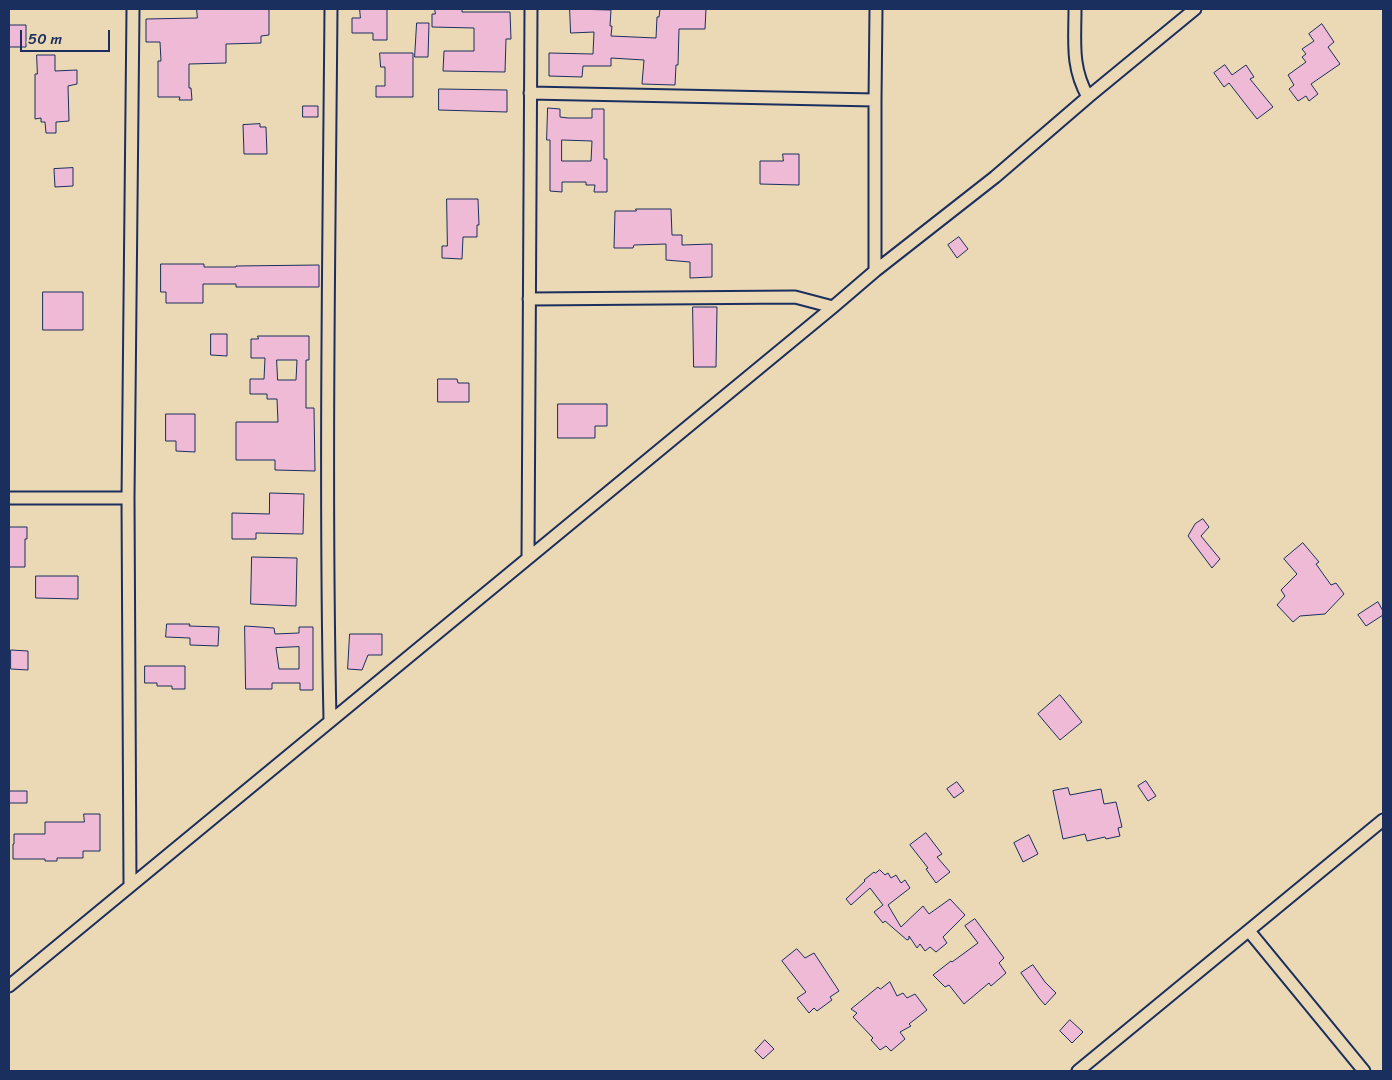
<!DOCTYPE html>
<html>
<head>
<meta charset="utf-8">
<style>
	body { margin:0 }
	#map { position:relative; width:1392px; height:1080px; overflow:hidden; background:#ebd8b5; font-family:Sriracha,sans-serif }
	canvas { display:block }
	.frame { position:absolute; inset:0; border:10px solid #1b2f5e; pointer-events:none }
	.scale { position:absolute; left:20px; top:30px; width:90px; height:22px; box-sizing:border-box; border:2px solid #1b2f5e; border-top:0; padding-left:6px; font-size:15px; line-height:18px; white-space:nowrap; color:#1b2f5e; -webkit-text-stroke:4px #ebd8b5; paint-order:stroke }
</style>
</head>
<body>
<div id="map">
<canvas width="1392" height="1080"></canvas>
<div class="frame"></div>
<div class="scale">50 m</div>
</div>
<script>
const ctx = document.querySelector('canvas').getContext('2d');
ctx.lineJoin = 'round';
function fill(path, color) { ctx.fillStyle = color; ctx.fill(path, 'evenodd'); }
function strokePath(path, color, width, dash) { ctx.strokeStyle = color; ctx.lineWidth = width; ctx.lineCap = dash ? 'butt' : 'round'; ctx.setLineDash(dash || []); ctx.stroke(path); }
const building = new Path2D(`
	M197,9H269V35L261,36V43L226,44V63L189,64V88H191L192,100H179L180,97H158V61H161L160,42H146V19L197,18Z
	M360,9H387V40H373V33H352V18H360Z
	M435,9H462V12H510L511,39H506L505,72L443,71L444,51H474V28L432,27V14H435Z
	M570,9L611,10L610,26H612L611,36L656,38L657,17H659L660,9H706L705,29H679L678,65H676L675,85L642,84L644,60L611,58V66H583L582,77L549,76V53L593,54L594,32L571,33Z
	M417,23H429L428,57H415Z
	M1322,24L1334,42L1328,47L1340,64L1311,84L1318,94L1309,101L1306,96L1298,101L1289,89L1294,85L1288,75L1306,62L1302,57L1306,54L1302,49L1314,41L1309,34Z
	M9,25H26V47H9Z
	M380,53H413V97H376V86H385V67H381Z
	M37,55H55V71L77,70V84L68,86L69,121L56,122V133H46L45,122H41V118L35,119V74H37Z
	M1225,65L1232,75L1246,65L1254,77L1250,79L1273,107L1257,119L1229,83L1224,87L1214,73Z
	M439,89L507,90V112L439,110Z
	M303,106H318V117H303Z
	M548,108L560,109V117L568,118H592V109H604V159H607V192H594L595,185H586V182H562V192L550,191V140H547ZM562,140L592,141L591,161H562Z
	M260,124V127H266L267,154H244L243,125Z
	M783,154H799V185L760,184V161H783Z
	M73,168V186L55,187L54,169Z
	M447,199H478L479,225H477V237H463L462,259L442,258V246H447Z
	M636,209H671L672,235H682V245L712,244V277L690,278V262L666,260V244L634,245L633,248H614L615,211H636Z
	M959,237L968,249L957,258L948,245Z
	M161,264H204V267H236V266L319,265V287H236V284H203V303H166V292H161Z
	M43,292H83V330H43Z
	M693,307H717L716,367H694Z
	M211,334H227V356L211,355Z
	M258,336H309V360H306V408H314L315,471L275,470V460H236V422H278L277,399H267V394H250V379H264L265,358H251V339H258ZM277,360H297L296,380H278Z
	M438,379H457L458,383H469V402H438Z
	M558,404H607V426H595V438H558Z
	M166,414H195V452L176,451V441H166Z
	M270,493L304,494L303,534L256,533V539H232V513L269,514Z
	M1203,519L1209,527L1201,536L1220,559L1212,568L1188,536L1195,524Z
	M9,527H27V539H25V567H9Z
	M1303,543L1319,562L1316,564L1331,585L1336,583L1344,594L1325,614L1300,616L1293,622L1277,605L1285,596L1281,590L1297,574L1284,559Z
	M252,557L297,558L296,606L251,604Z
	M36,576H78V599L36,598Z
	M1378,602L1383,611V615L1366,626L1358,615Z
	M167,624H190L189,626L219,627L218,646L190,645V638L166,637Z
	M245,626L274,628L275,634L299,633V627H313V690H300V683H272V689H246ZM299,647V669H279L276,648Z
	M350,634H382V655H368L362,670L348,669Z
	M11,650L28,651V670L11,669Z
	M145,666H185V689H172V686H157V683H145Z
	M1060,695L1082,722L1060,740L1038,714Z
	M1146,781L1156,796L1148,801L1138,786Z
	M957,782L964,791L954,798L947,789Z
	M1068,788L1070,795L1101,789L1104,804L1116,802L1122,827L1118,828L1120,836L1106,839L1105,837L1087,841L1085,834L1063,839L1053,791Z
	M9,791H27V803H9Z
	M84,814H100V851H83V858H57V861H45V859H13V844H14V834H45V822H84Z
	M926,833L942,854L937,857L950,872L936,883L926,869L928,868L910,845Z
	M1029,835L1038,854L1023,862L1014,843Z
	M880,870L885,875L888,873L891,878L896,875L901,883L905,880L910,888L888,905L901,927L923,906L929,914L950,899L965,915L943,937L947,943L936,952L930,947L925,951L920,944L917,948L909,936V939L907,940L885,921L883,923L874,912L883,905L870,888L851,905L846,899L865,881L864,880L874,872L875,873Z
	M975,919L1004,958L999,963L1006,973L991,986L989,983L964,1004L949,985L945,987L933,975L951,961L952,962L978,943L965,926Z
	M797,949L805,958L814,953L839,991L830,997L832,1000L817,1011L814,1008L809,1013L797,998L806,992L782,961Z
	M1033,965L1045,982L1056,993L1045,1005L1039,998L1021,973Z
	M890,982L897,996L903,993L907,998L915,994L927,1010L909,1024L911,1026L900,1032L905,1039L891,1051L886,1046L880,1050L871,1040L873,1038L853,1017L857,1013L851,1009L878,987L880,989Z
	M1070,1020L1083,1032L1072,1043L1060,1031Z
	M765,1040L774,1049L763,1059L755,1051Z`);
fill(building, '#eebad6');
strokePath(building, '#1b2f5e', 1);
const street = new Path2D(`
	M1075,9C1075,42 1071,67 1088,97
	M530,93L875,100
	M875,271V100L876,9
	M529,299L795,297L833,307
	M9,498H128
	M528,557L531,9
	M330,720C325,483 329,246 331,9
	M130,885L128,498L133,9
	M1249,931L1364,1071
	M9,986L833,307L875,271L995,177L1088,97L1195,9
	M1078,1071L1383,820`);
strokePath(street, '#1b2f5e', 15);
strokePath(street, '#ebd8b5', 11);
</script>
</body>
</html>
